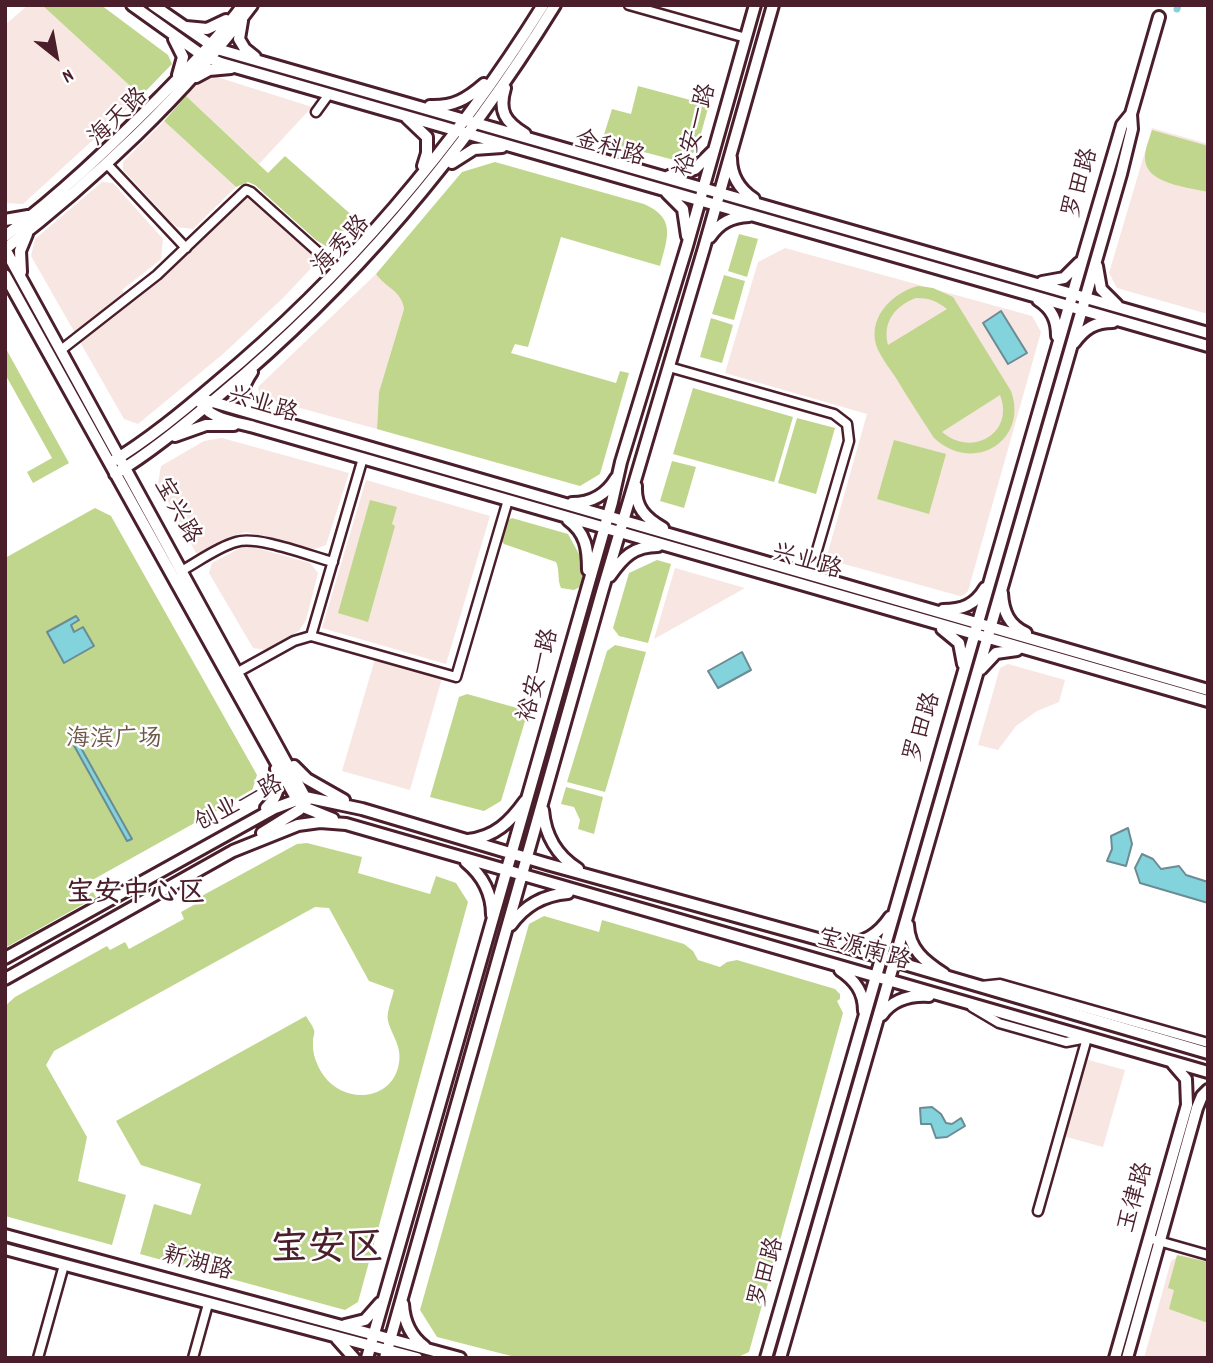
<!DOCTYPE html>
<html>
<head>
<meta charset="utf-8">
<style>
	body { margin:0 }
	#map { position:relative; width:1213px; height:1363px; overflow:hidden; background:#fff; font-family:Dekko,sans-serif }
	canvas { display:block }
	.frame { position:absolute; inset:0; border:7px solid #4a1f2b; pointer-events:none }
	.north { position:absolute; left:21px; top:21px; width:70px; height:70px; -webkit-text-stroke:5px #fff; paint-order:stroke; rotate:149deg; font-size:19px; font-weight:700; line-height:28px; text-align:center; color:#4a1f2b }
	.north::after { content:''; display:block; margin:auto; width:24px; height:32px; background:#4a1f2b; clip-path:polygon(50% 0,100% 100%,50% 72%,0 100%) }
</style>
</head>
<body>
<div id="map">
<canvas width="1213" height="1363"></canvas>
<div class="frame"></div>
<div class="north">N</div>
</div>
<script>
const ctx = document.querySelector('canvas').getContext('2d');
ctx.lineJoin = 'round';
function fill(path, color) { ctx.fillStyle = color; ctx.fill(path, 'evenodd'); }
function strokePath(path, color, width, dash) { ctx.strokeStyle = color; ctx.lineWidth = width; ctx.lineCap = dash ? 'butt' : 'round'; ctx.setLineDash(dash || []); ctx.stroke(path); }
function write(font, color, halo, rows, align = 'center') {
  ctx.font = font + ' Dekko,"LXGW WenKai TC",sans-serif'; ctx.lineWidth = 5; ctx.setLineDash([]); ctx.textBaseline = 'middle'; ctx.strokeStyle = halo; ctx.fillStyle = color; for (const [text, x, y, turn = 0] of rows) {
    ctx.save(); ctx.translate(x, y); ctx.rotate((+turn || 0) * Math.PI / 180); ctx.textAlign = isNaN(turn) ? turn : align; if (halo) ctx.strokeText(text, 0, 0); ctx.fillText(text, 0, 0); ctx.restore();
  }
}
fill(new Path2D(`
	M28,5H42L141,96L23,204L5,203V25Z
	M214,76L312,107L259,164L186,96L199,82Z
	M164,121L236,187L193,229L176,227L123,170V162Z
	M1152,128L1208,144V314L1117,288L1109,273Z
	M102,182L113,183L163,239L161,259L122,290L131,303L176,264L245,197H251L313,252L317,262L284,297L223,354L138,424L124,419L31,256L35,239Z
	M785,248L1032,316L1041,332L968,591L964,595L960,596L826,559L867,414L725,373L758,262Z
	M376,274L398,293L402,298L404,309L379,392L377,429L260,397L258,387Z
	M222,438L349,473L326,545L315,549L246,532L235,535L200,555L196,553L158,483L161,466L204,441Z
	M366,480L490,516L446,664L322,628Z
	M242,547H253L310,563L318,573L306,620L299,631L266,650L253,648L209,573L212,563Z
	M675,568L745,588L654,639Z
	M375,659L442,678L410,790L342,771Z
	M1008,664L1065,680L1059,702L1037,711L1016,726L998,750L978,745L1000,668Z
	M1085,1059L1125,1070L1103,1147L1063,1136Z
	M1181,1255L1208,1262V1358H1144L1171,1261Z`), '#f7e6e1');
fill(new Path2D(`
	M42,5H101L168,55L172,64L141,96Z
	M638,86L709,105L696,151L678,161L602,141L612,109L631,114Z
	M186,96L268,173L285,156L355,218L329,248L316,240L255,185L248,182L236,187L164,121Z
	M1152,130L1208,146V192C1188,187 1144,184 1145,157C1145,148 1150,138 1152,130Z
	M495,162L644,204C676,218 668,237 660,266L561,237L528,347L515,344L511,353L616,383L620,371L629,373L600,474L580,486L377,429L379,392L404,309C402,291 386,288 376,274L462,172Z
	M739,234L758,239L747,277L728,271Z
	M724,275L745,281L734,320L712,314Z
	M918,286L933,288L953,297L1011,391C1029,440 974,475 934,438C921,418 908,398 896,378C890,369 883,360 878,350C865,320 891,293 918,286ZM916,298C929,298 937,301 947,309L888,345C882,322 895,306 916,298ZM1000,395C1015,433 972,458 942,432Z
	M711,318L733,325L722,363L700,357Z
	M5,347L69,463L33,483L27,472L52,458L5,374Z
	M693,388L793,417L774,482L673,454Z
	M797,418L835,428L816,494L778,483Z
	M894,440L946,454L929,514L877,499Z
	M672,461L696,467L684,508L660,501Z
	M370,500L397,507L392,524L395,526L368,622L338,613Z
	M95,508L111,516L257,775L252,791L69,893L74,902L93,892L96,897L5,948V558Z
	M512,518L568,534L585,565L580,587L574,590L561,588C557,579 560,571 556,562L504,544L500,539L506,521Z
	M657,560L671,564L648,643L619,636L613,628L629,573Z
	M615,645L646,652L605,792L567,782L607,651Z
	M467,694L528,711L501,801L484,811L430,797L459,697Z
	M566,787L603,797L594,834L578,829L580,820L574,807L561,804Z
	M307,843L362,857L358,873L430,894L436,876L456,883L468,902L358,1302L345,1310L140,1254L154,1204L191,1215L201,1184L141,1165L116,1121L306,1016C308,1020 313,1026 314,1030C315,1034 313,1037 313,1041C312,1054 317,1066 324,1076C345,1105 393,1101 399,1063C402,1046 392,1036 388,1021C386,1013 392,999 394,990L369,981L329,908L315,907L54,1051L46,1065L87,1137L78,1181L126,1195L112,1245L5,1216V1006L15,997L107,946L110,950L125,942L129,949L184,919L181,912L199,902L198,898L297,844Z
	M544,916L599,932L602,920L684,944L693,951L698,960L720,967L727,962L737,960L835,989L840,994V999L837,1001L843,1013L749,1352L736,1358H519L437,1337L420,1310L529,924Z
	M1177,1255L1208,1262V1323L1169,1309L1174,1290L1168,1288Z`), '#c0d68c');
const water = new Path2D(`
	M1001,311L1027,353L1008,364L983,323Z
	M76,616L79,620L71,625L74,632L83,627L94,646L64,663L47,632Z
	M742,652L751,670L718,688L708,671Z
	M76,739L132,839L127,841L72,742Z
	M1128,828L1132,844L1126,866L1107,861L1112,849L1111,836Z
	M1142,854L1153,859L1161,869L1179,866L1186,875L1208,882V903L1140,883L1135,868Z
	M932,1107L941,1114L946,1123L952,1124L961,1118L965,1126L947,1137L936,1138L931,1124H921L920,1108Z`);
fill(water, '#82d3dc');
strokePath(water, '#6c8b95', 2);
strokePath(new Path2D(`
	M1177,9L1178,5`), '#82d3dc', 7);
const minor = new Path2D(`
	M629,5L746,38
	M316,112L329,94
	M106,163L186,248
	M61,350L157,275L246,190L251,192L337,269
	M669,367L834,414L847,424L849,441L810,574
	M183,570C199,561 218,547 236,542C257,535 310,556 333,562
	M311,636L363,458
	M238,672L294,641L311,636L456,677L508,500
	M981,986L1000,984L1208,1043
	M972,1007L999,1023L1066,1042L1087,1038
	M1038,1211L1087,1038
	M1155,1240L1208,1255
	M38,1358L64,1265
	M193,1358L208,1304`);
const major = new Path2D(`
	M132,5L202,55L221,63L1208,346
	M153,5L217,49L1208,333
	M242,21L239,39L245,49L255,57
	M186,27L207,29L226,20
	M174,39L183,57L178,75
	M196,77L209,70L231,68
	M505,88C498,111 505,122 525,134
	M430,106C453,107 467,99 484,84
	M407,118L427,137V153L423,166
	M731,158C731,176 739,189 754,199
	M452,163L474,149L502,147
	M669,176L695,169L712,152
	M667,193L683,209L687,236
	M5,220L28,216
	M5,236C61,194 111,146 160,97C189,67 218,39 243,5
	M710,237C720,222 732,217 749,216
	M5,249L305,797
	M5,249C92,182 187,93 252,5
	M1097,266L1101,289L1117,305
	M21,272L20,251L27,234
	M5,275L296,798L306,808L333,819
	M1042,282L1064,278L1079,263
	M1038,300C1052,309 1057,320 1057,336
	M1074,343C1085,328 1095,322 1113,322
	M252,372C239,391 240,401 262,410
	M199,398C205,419 236,422 254,427L1208,701
	M199,398L1208,690
	M175,436L206,425H234
	M110,463C148,440 182,412 216,383C344,277 455,146 543,5
	M115,474C153,451 187,422 221,394C353,284 465,151 555,5
	M636,486C635,507 645,518 663,528
	M572,503C591,503 606,495 616,478
	M568,520C586,533 588,549 588,570
	M610,576C623,557 634,546 658,546
	M1002,593C1003,612 1009,625 1026,633
	M943,610C962,610 975,605 985,588
	M942,629L959,643L963,664
	M981,669L996,653L1017,650
	M294,766L307,779L344,800
	M266,808C278,797 281,784 276,769
	M543,810C545,835 557,856 578,869
	M262,833L299,810L306,802
	M468,840C495,837 510,822 525,801
	M466,862C483,876 492,893 492,915
	M511,925C525,905 544,895 568,893
	M908,925C909,949 924,961 944,974
	M843,944C864,943 878,935 890,917
	M5,958L275,808L305,797L362,809L547,864L829,942L1208,1053
	M840,970C855,980 864,992 864,1011
	M5,979L233,851L298,825L320,822L346,824L1208,1072
	M882,1015C893,999 910,995 929,996
	M5,1235L460,1358
	M5,1249L417,1358
	M403,1304C404,1322 410,1336 425,1347
	M345,1325L365,1320L380,1303
	M337,1339L354,1358
	M367,1358L612,502L621,462L687,246L755,5
	M385,1358L602,592L704,248L773,5
	M766,1358L1085,251L1122,125L1131,114
	M780,1358L1121,174L1132,129L1131,114L1159,17
	M1115,1358L1187,1105L1186,1079L1173,1064
	M1127,1358L1197,1108L1202,1096L1208,1090`);
strokePath(minor, '#4a1f2b', 13);
strokePath(major, '#4a1f2b', 16);
strokePath(minor, '#fff', 8);
strokePath(major, '#fff', 10);
write('24px', '#4a1f2b', '#fff', [
	["海天路",120,119,-44],
	["裕安一路",698,131,-74],
	["金科路",609,151,16],
	["罗田路",1083,184,-74],
	["海秀路",343,247,-47],
	["兴业路",262,407,17],
	["宝兴路",175,512,61],
	["兴业路",806,564,16],
	["裕安一路",541,676,-75],
	["罗田路",925,728,-73],
	["创业一路",240,806,-27],
	["宝源南路",863,952,16],
	["玉律路",1138,1198,-74],
	["新湖路",197,1266,15],
	["罗田路",769,1273,-74]
]);
write('24px', '#6d5648', '#fff', [
	["海滨广场",114,742]
]);
write('bold 28px', '#4a1f2b', '#fff', [
	["宝安中心区",136,896]
]);
write('bold 38px', '#4a1f2b', '#fff', [
	["宝安区",327,1253]
]);
</script>
</body>
</html>
